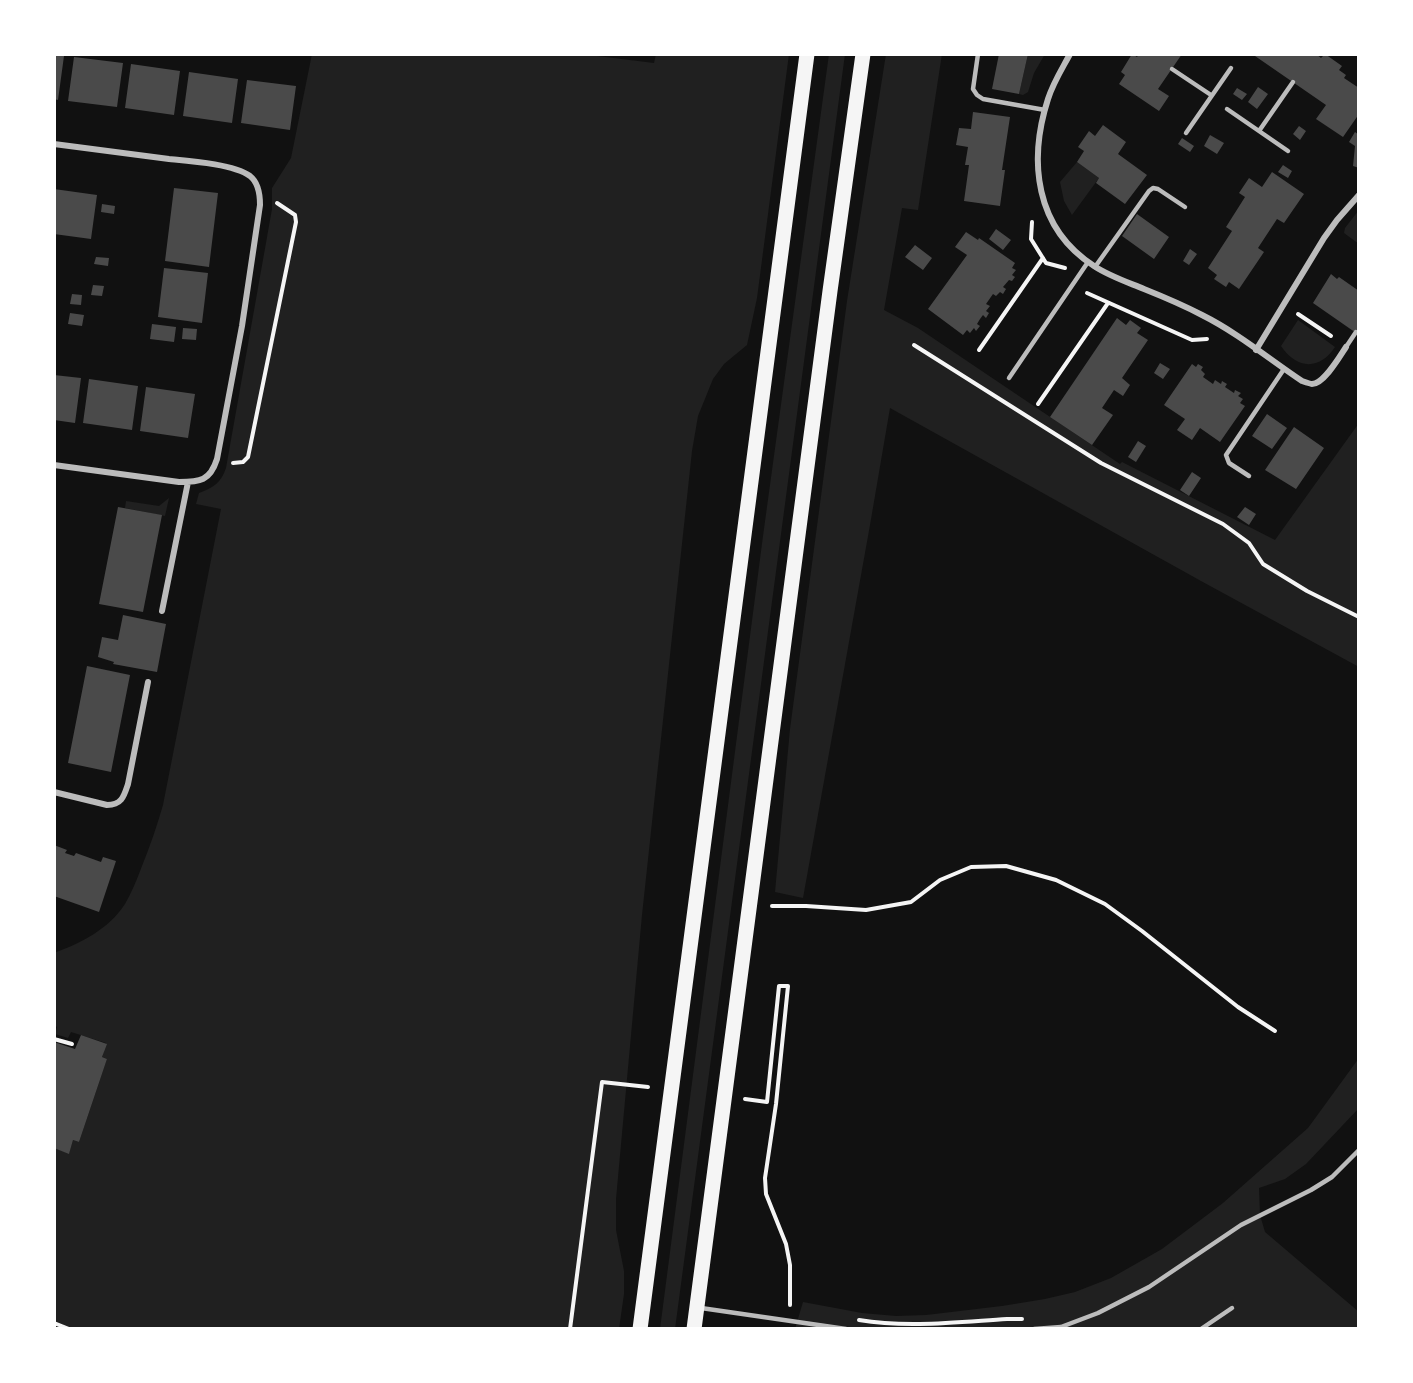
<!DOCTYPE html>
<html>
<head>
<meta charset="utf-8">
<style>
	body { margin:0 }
	#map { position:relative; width:1413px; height:1383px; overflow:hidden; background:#111; font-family:Commissioner,sans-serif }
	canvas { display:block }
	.frame { position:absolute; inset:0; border:56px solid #fff; pointer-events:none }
</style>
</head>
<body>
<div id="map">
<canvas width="1413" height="1383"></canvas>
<div class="frame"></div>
</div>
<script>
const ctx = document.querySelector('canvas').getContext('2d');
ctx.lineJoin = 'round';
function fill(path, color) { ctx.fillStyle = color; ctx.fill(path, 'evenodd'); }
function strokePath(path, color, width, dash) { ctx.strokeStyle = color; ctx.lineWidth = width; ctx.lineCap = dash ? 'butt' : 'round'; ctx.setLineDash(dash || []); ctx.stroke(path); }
fill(new Path2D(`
	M312,54H581L654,63L656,54H789L757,298L747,345L724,364L713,379L698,416L692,451L642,915L616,1199V1230L624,1271V1294L619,1329H54V1148L69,1153L73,1140L79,1142L107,1059L102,1057L106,1043L71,1032L68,1038L55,1034L57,1027L54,1025V953C81,943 109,929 125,904C132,892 137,879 142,866C150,846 157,826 163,805L221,509L196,504L199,493C213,488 221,483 226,468L272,209V188L291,158Z
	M829,54H845L675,1329H660L763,536Z
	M886,54H942L918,210L902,208L884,310L918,328L1120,464L1122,462L1275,540L1359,423V667L1201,581L890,408L870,525L803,898L775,892L790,729L847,301Z
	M1028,54H1045L1034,73L1028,92L1023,95L1019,94Z
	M1077,162L1099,178L1072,215L1064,201L1060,182Z
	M1359,210V244L1344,233L1345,228Z
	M1298,320L1335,347C1320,370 1297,370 1281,346Z
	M169,498L165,516L125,508L126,501L159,506Z
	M1359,1058V1108L1306,1164L1285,1179L1259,1188L1260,1215L1265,1232L1359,1312V1329H795L803,1302L862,1313L896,1316L926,1315L1002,1306L1045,1299L1075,1292L1111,1278L1162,1249L1223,1203L1308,1128Z`), '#202020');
fill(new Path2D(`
	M54,54L64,56L58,100L54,99Z
	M999,54H1028L1019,94L992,89Z
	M1132,54L1137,57L1139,54H1182L1158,89L1169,96L1159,111L1119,84L1125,75L1121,72Z
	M1257,54H1316L1321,58L1325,54L1342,66L1339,70L1346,75L1344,78L1359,88V114L1343,137L1316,119L1326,105L1255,56Z
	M74,57L123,63L117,107L68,101Z
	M131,64L180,71L174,115L125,108Z
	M189,72L238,79L232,123L183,116Z
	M247,80L296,86L290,130L241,123Z
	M1258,87L1268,94L1257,109L1248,102Z
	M1237,88L1247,94L1242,100L1233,94Z
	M973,112L1010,117L1002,170H1005L1000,206L964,201L969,165H965L968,147L956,145L959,128L971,129Z
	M1103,125L1126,142L1118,154L1147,175L1125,204L1096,183L1099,178L1077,162L1084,151L1078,147L1089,131L1095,136Z
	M1299,126L1306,131L1300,140L1293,134Z
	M1355,132L1359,135V168L1353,166L1355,146L1349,142Z
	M1210,135L1224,143L1217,154L1204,146Z
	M1182,138L1194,146L1190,152L1178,144Z
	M1283,165L1292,171L1288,178L1278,172Z
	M1272,172L1304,194L1284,223L1277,219L1258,248L1264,252L1239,289L1229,282L1226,287L1214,279L1217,275L1208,268L1232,231L1226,227L1245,197L1239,193L1249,178L1262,187Z
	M174,188L218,193L209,267L165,261Z
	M54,189L97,195L91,239L54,234Z
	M102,204L115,206L114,214L101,212Z
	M1137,214L1169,237L1154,259L1122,236Z
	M996,229L1011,240L1003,250L989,239Z
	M966,232L978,240L979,238L1015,263L1012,268L1016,270L1012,275L1015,277L1012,281L1009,280L1003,287L1006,289L1003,294L1000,292L996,296L993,294L986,304L990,306L986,311L989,313L986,318L983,315L980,319L977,324L980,326L976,331L974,328L970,333L967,330L963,335L928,309L967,255L955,247Z
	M915,245L932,258L923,270L905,257Z
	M1190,249L1197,254L1189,265L1183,261Z
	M96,257L109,258L108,266L94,264Z
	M164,268L208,273L202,323L158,317Z
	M1331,274L1337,279L1339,277L1359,291V335L1313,303Z
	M93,285L104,286L102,296L91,295Z
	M72,294L82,295L81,305L70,304Z
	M70,313L84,315L82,326L68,324Z
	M1117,318L1126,325L1130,320L1141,328L1137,333L1148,340L1122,378L1130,385L1123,396L1114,390L1102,408L1113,415L1092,445L1050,417Z
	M152,324L176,327L174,342L150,339Z
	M183,328L197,329L196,340L182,339Z
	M1160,363L1170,369L1163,379L1154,373Z
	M1192,364L1196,367L1198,364L1203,367L1201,370L1205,374L1203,377L1213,384L1215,380L1221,384L1222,381L1227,384L1225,387L1234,393L1235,390L1241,393L1238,396L1243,399L1240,403L1245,406L1220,442L1200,428L1192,440L1177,430L1185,419L1164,405Z
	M54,375L81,378L75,423L54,420Z
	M89,379L138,386L132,430L83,423Z
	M146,387L195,394L188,438L140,431Z
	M1267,414L1287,428L1272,449L1252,436Z
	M1294,427L1324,448L1296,489L1265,470Z
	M1138,441L1146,446L1136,462L1128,457Z
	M1192,472L1201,478L1189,496L1180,490Z
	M118,507L162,515L143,612L99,604Z
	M1245,507L1256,514L1249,525L1237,517Z
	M123,615L166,624L157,672L113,664L114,662L98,657L102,637L118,640Z
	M87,666L130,675L111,772L68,763Z
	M54,845L67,850L65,853L74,856L76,853L101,862L103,857L116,861L99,912L54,896Z
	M81,1035L107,1044L102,1057L107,1059L79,1142L73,1140L69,1154L54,1148V1042L75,1049Z`), '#4a4a4a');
strokePath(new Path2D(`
	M1032,222L1031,239L1046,263L1065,268
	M1087,293L1192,340L1207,339
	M1298,314L1331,336
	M914,345L1101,463L1223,524L1249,543L1263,564L1307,591L1359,617
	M979,350L1043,258
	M1038,404L1108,303
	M233,463L243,462L248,457L296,222L295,215L277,203
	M772,906H806L866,910L911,902L940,880L971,867L1006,866L1056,880L1105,904L1142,931L1238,1007L1275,1031
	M54,1039L72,1044
	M745,1099L767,1102L779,986H788L776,1104L765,1178L766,1194L786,1244L790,1265V1305
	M859,1320C907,1328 958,1322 1007,1319H1022
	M54,1323L69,1329
	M570,1329L602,1082L648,1087`), '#f5f5f5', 4);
strokePath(new Path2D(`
	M978,54L973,89L977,95L983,99L1045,110
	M1172,69L1211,95
	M1227,109L1288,151
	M1259,131L1293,82
	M1186,133L1231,68
	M1095,267L1149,191L1153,188L1158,189L1185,207
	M1346,347L1356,332
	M1009,378L1088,262
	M1249,476L1229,463L1226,455L1284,369
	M701,1308L846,1329
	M1034,1329L1061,1327L1098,1313L1149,1287L1241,1225L1311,1190L1332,1177L1359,1150
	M1201,1329L1232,1308`), '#bcbcbc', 4.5);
strokePath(new Path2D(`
	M1070,54C1062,69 1053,83 1048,99C1028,161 1035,228 1094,266C1109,276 1127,282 1144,289C1164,297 1183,305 1202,315C1238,333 1269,359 1302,381C1302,381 1311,384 1312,384C1324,384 1340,356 1346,347
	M54,144C92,149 130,154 169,159C190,161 233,164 250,176C259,183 260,195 260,205L242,326L217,459C210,481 200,482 179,482L54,465
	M1256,350L1324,238L1337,220L1359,195
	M162,611L188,482
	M54,792L107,805C122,805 124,796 128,784L148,682`), '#bcbcbc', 6);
strokePath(new Path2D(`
	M640,1329L807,54
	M694,1329L830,291L863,54`), '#f5f5f5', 15);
</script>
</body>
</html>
